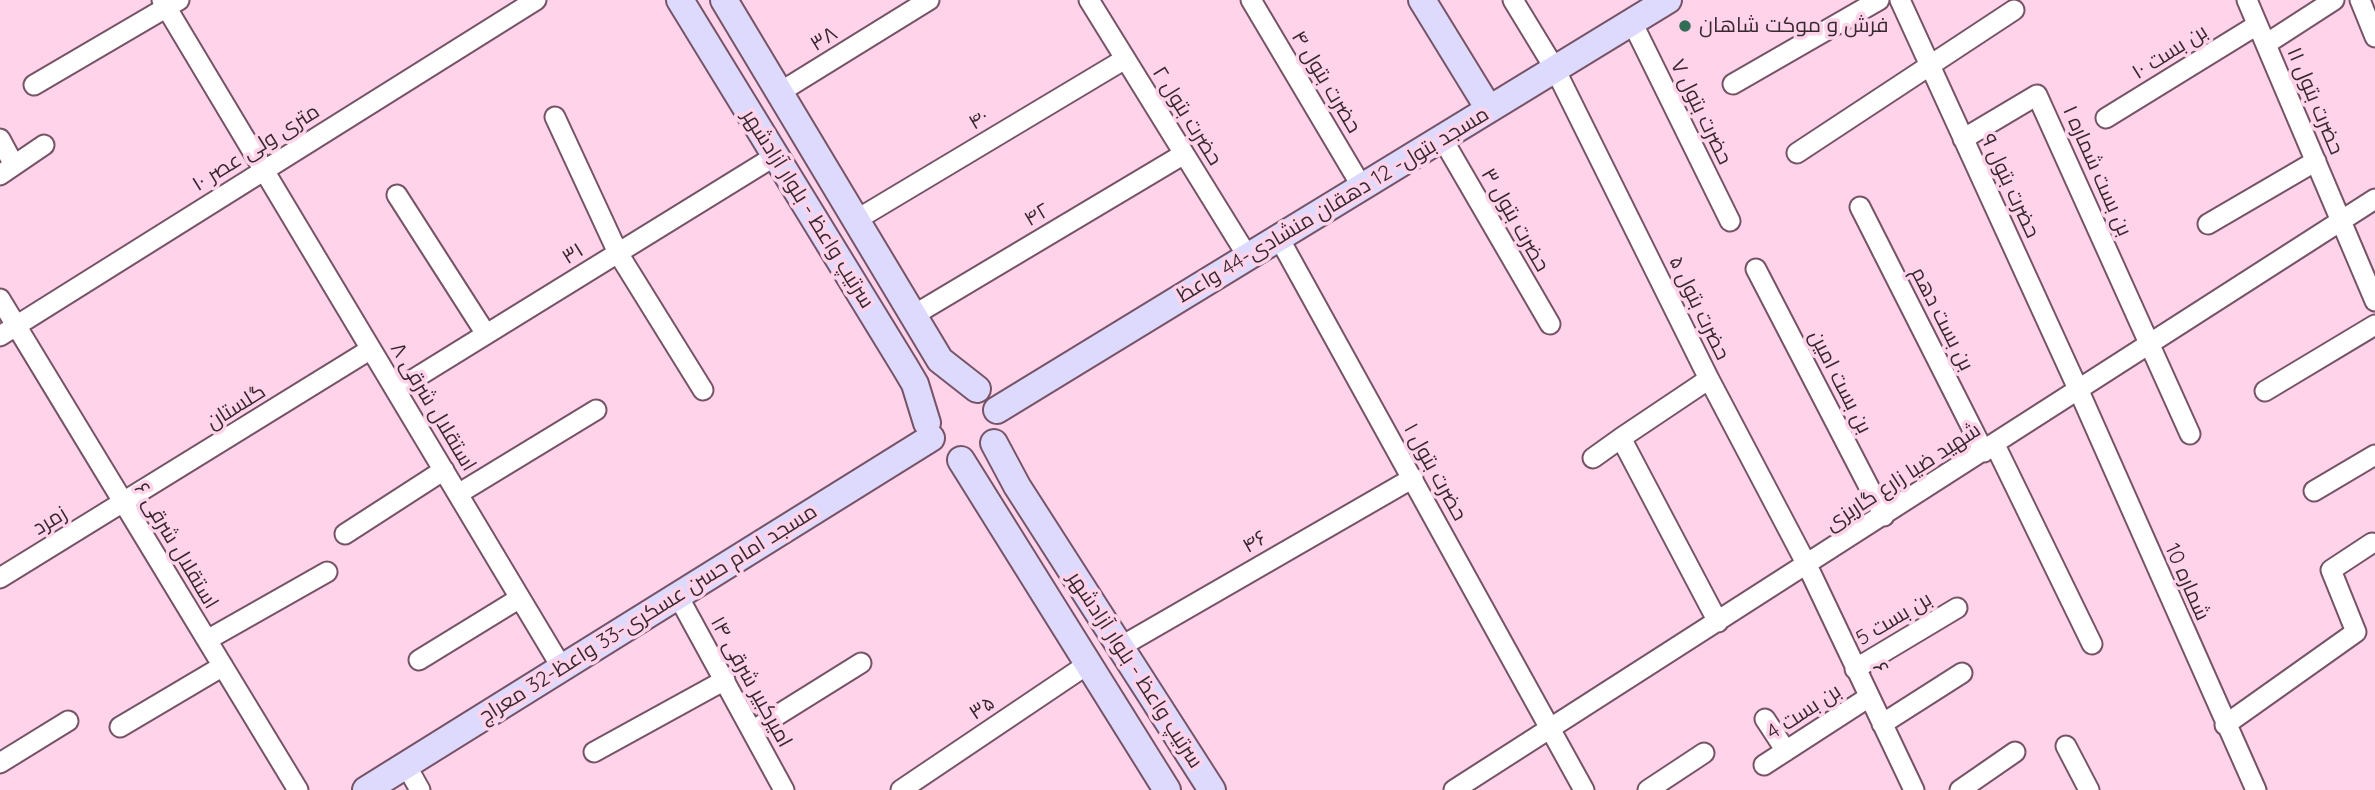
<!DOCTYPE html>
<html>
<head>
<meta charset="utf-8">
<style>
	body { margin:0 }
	canvas { display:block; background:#ffd4eb }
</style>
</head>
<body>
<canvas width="2375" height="790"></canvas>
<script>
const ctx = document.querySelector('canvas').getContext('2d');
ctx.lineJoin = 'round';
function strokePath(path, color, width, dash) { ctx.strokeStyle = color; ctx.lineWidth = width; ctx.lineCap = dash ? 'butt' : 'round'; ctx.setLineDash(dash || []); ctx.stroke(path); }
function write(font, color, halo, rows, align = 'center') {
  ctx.font = font + ' Quicksand,Cairo,sans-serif'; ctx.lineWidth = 7; ctx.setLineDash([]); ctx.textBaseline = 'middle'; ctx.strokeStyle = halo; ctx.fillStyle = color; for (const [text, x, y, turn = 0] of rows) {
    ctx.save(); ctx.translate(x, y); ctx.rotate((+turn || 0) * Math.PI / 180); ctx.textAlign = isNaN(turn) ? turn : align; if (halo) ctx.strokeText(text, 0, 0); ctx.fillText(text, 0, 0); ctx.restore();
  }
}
const street = new Path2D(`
	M162,0L562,668
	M1089,0L1248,257
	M1251,0L1362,187
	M1513,0L1555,69L1709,379L1807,565L1914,790
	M1900,0L2079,391L2256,790
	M2247,0L2375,301
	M2360,0L2375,37
	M1632,22L1730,221
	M2266,44L2334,0
	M1733,84L1879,0
	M34,85L179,0
	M777,94L929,0
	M555,117L618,253L703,390
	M2106,118L2257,25
	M1442,138L1550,324
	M0,139L14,165
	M1963,139L2037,95L2190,434
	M1797,153L2014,10
	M0,175L44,145
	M397,195L486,334
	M1860,207L1984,452
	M856,220L1125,59
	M2208,224L2316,161
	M1279,238L1584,790
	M1756,269L1884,516
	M0,299L298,790
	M914,315L1184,154
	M0,336L536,0
	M1709,379L1621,438L1718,622
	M396,390L775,156
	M2265,391L2375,325
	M1995,445L2092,644
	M1593,458L1621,438
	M2314,491L2375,455
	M458,494L596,410
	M345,534L444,470
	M0,578L371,349
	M678,596L784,790
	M207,640L327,572
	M1120,647L1413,478
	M419,660L520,598
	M1855,669L1957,608
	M1765,719L1786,751
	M1882,724L1962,673
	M2225,725L2356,632L2331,570L2372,543
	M120,727L223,666
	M752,731L861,663
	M2066,746L2089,790
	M594,752L725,680
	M0,763L68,721
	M406,765L420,790
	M1764,765L1869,697
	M901,790L1088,664
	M1454,790L2375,199
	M1648,790L1704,753
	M1960,790L2015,752`);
const secondary = new Path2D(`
	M680,0L905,367L915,384L927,423
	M724,0L940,360L977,389
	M1422,0L1489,109
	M997,410L1668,0
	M994,443L1017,486L1212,790
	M961,460L1167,790
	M366,790L931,438`);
strokePath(street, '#765366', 23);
strokePath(secondary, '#765366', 30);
strokePath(street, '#fff', 19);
strokePath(secondary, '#dedafe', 26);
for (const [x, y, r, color] of [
	[1685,26,7,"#336d56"]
]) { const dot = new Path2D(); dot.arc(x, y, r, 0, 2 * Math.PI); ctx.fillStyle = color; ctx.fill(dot); strokePath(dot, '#ffd4eb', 2.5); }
write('21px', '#382830', '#ffd4eb', [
	["فرش و موکت شاهان",1699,26]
], 'left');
write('21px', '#382830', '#ffd4eb', [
	["۳۸",824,39,-32],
	["بن بست ۱۰",2170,52,-32],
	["حضرت بتول ۴",1326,82,59],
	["حضرت بتول ۱۱",2315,101,67],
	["حضرت بتول ۷",1701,112,64],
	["حضرت بتول ۲",1187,116,58],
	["۴۰",979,120,-31],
	["۱۰ متری ولی عصر",256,148,-32],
	["بن بست شماره ۱",2097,171,66],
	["حضرت بتول ۹",2010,186,65],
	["مسجد بتول- 12 دهقان منشادی-44 واعظ",1333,205,-31],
	["سرتیپ واعظ - بلوار آزادشهر",808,209,58],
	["۴۲",1037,215,-31],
	["حضرت بتول ۳",1515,220,60],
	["۳۱",573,254,-32],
	["حضرت بتول ۵",1699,308,64],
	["بن بست دهم",1942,319,63],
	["بن بست امین",1840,382,63],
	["گلستان",236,407,-32],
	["استقلال شرقی ۸",433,407,59],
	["حضرت بتول ۱",1435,472,61],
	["شهید ضیا زارع گاریزی",1903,477,-33],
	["زمرد",50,521,-31],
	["۴۶",1255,542,-30],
	["استقلال شرقی ۶",176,546,59],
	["شماره 10",2187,582,66],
	["مسجد امام حسن عسکری-33 واعظ-32 معراج",648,614,-32],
	["بن بست 5",1894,619,-31],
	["۶",1880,668,64],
	["سرتیپ واعظ - بلوار آزادشهر",1135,670,57],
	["۱۴ امیرکبیر شرقی",751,682,61],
	["۳۵",982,708,-34],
	["بن بست 4",1804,712,-33]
]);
</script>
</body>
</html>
